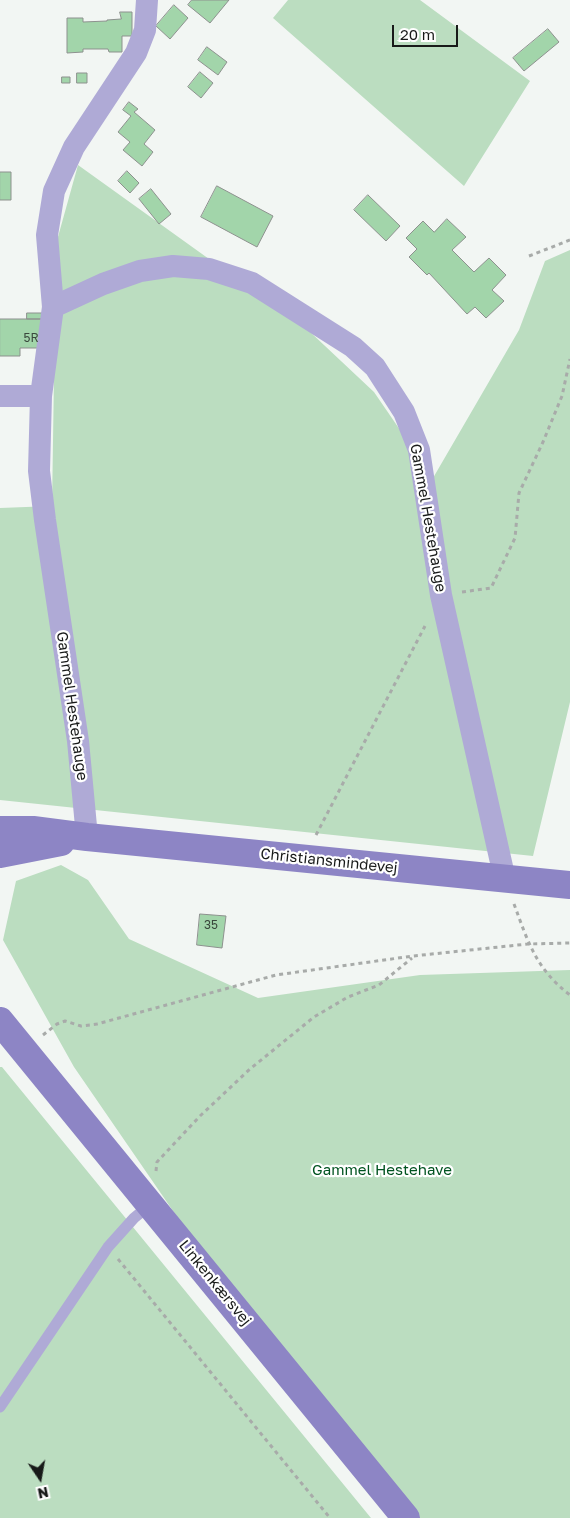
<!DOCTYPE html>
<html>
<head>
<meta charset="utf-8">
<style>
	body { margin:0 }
	#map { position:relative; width:570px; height:1518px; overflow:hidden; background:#f2f6f3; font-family:"Golos Text",sans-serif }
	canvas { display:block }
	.north { position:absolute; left:15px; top:1453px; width:50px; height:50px; -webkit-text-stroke:4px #fff; paint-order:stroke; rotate:168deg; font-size:14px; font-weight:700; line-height:20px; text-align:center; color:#181a19 }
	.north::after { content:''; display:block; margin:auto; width:18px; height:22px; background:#181a19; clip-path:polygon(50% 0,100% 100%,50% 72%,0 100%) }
	.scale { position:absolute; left:392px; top:25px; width:66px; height:22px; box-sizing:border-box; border:2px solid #181a19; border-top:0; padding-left:6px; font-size:15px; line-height:18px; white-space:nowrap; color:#181a19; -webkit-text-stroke:4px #fff; paint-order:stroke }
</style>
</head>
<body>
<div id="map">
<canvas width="570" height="1518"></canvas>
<div class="north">N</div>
<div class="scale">20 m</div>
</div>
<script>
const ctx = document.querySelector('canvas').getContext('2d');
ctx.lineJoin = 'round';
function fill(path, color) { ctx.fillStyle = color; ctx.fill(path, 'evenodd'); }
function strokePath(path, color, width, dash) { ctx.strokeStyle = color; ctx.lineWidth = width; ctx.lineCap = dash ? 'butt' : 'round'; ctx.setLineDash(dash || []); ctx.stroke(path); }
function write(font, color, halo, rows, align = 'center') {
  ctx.font = font + ' "Golos Text",sans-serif'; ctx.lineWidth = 4.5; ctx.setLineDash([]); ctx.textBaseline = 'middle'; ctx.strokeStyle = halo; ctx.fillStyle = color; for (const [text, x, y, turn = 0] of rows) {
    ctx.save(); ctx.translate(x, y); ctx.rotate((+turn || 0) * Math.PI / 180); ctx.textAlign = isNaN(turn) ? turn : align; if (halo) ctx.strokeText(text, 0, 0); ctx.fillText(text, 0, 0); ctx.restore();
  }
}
fill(new Path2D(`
	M288,0H420L530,81L464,186L273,18Z
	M78,165L308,330L374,392L433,478L519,330L545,261L570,250V702L533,856L0,800V508L52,506L56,244Z
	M61,865L88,880L129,939L258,998L420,975L570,970V1518H420L182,1224L74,1067L3,940L16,881Z
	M0,1067H2L371,1518H0Z`), '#bbddc0');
const building = new Path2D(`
	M192,0H229L210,23L188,5Z
	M174,5L188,18L170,39L156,26Z
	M120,12H132V36H122V52H109L108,49H83V52L67,53V18H83V22L107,21V20L121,19Z
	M548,29L559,42L524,71L513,58Z
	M207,47L227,62L218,75L198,60Z
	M200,72L213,83L201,98L188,87Z
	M77,73H87V83H77Z
	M62,77H70V83H62Z
	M129,102L138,109L134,112L155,130L144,144L153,152L142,166L123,150L130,142L118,132L131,116L123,110Z
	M127,171L139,183L130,193L118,181Z
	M0,172H11V200H0Z
	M217,186L273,216L257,247L201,217Z
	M151,189L171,214L159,224L139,199Z
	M368,195L400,226L386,241L354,210Z
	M447,219L466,237L452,250L474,272L489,258L506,275L492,290L504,301L486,318L475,307L467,314L429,273L427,275L409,257L417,249L406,238L423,221L434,232Z
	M27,313H43V319H27Z
	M0,319H43L44,348H20V356H0Z
	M200,914L226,916L222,948L197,945Z`);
fill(building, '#a2d5aa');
strokePath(building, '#8d918e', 1);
strokePath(new Path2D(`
	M529,256L570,240
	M462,592L491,588L515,538L519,493L543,442L562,396L570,359
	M316,835L425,626
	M514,904C528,942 536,969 570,995
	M43,1035L57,1024L65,1021L81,1026L97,1024L276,975L413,956L528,944L570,943
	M156,1171L157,1162L200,1116L250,1069L314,1017L348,997L379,985L412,958
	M118,1259L330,1518`), '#a8aba9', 3, [4, 4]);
strokePath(new Path2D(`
	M0,1407L108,1247L134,1218L151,1204`), '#afaad6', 11);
strokePath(new Path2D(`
	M53,307L103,284L140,271L173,266L209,269L252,283L353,347L375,367L404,412L419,450L441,595L505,880
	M0,396H41
	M87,837L78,741L45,520L39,471L41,396L53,307L47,235L54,191L74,147L136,53L145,30L147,0`), '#afaad6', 22);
strokePath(new Path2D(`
	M0,830H33L87,837L570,885
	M0,854L61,842
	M0,1021L406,1518`), '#8d85c5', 28);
write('12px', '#3a493d', null, [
	["5R",31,338],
	["35",211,925]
]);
write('15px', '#181a19', '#fff', [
	["Gammel Hestehauge",428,518,80],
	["Gammel Hestehauge",72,706,82],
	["Christiansmindevej",329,861,6],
	["Linkenkærsvej",215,1283,51]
]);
write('15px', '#005320', '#fff', [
	["Gammel Hestehave",382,1170]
]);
</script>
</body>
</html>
